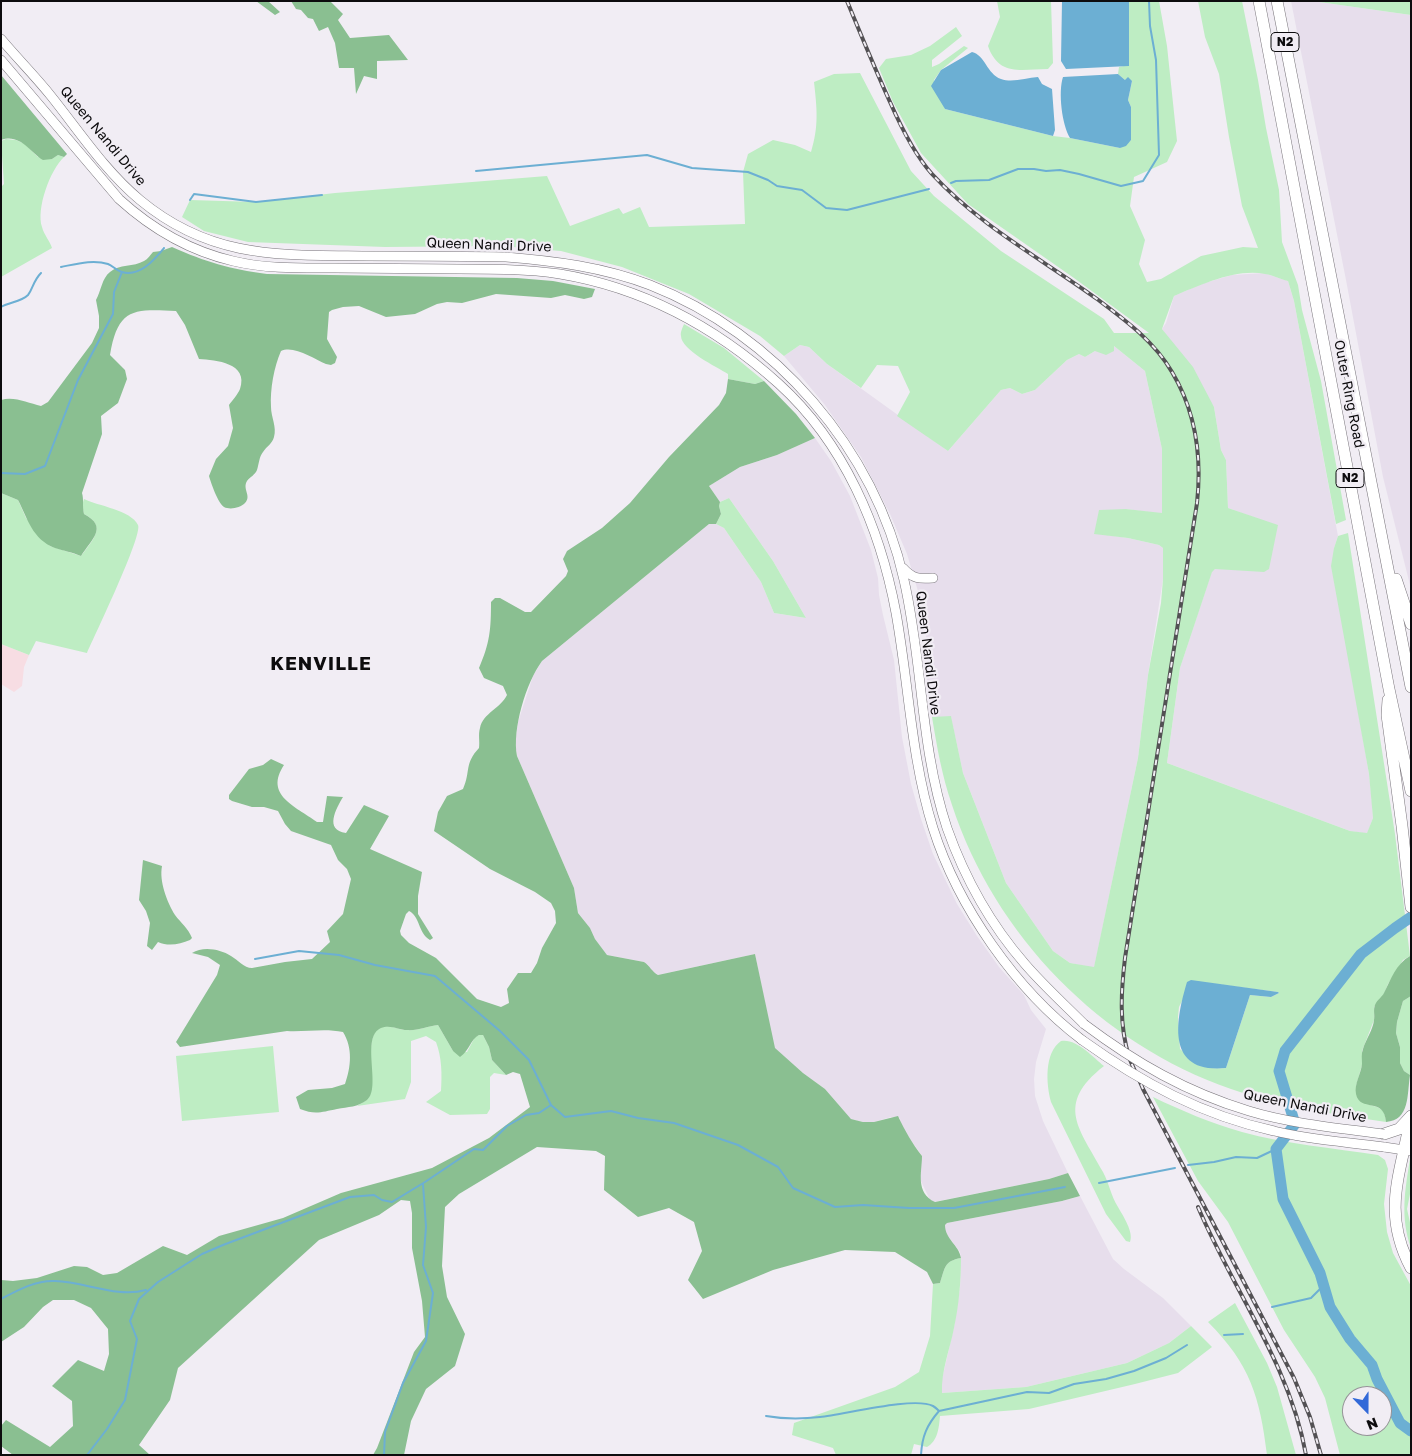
<!DOCTYPE html>
<html>
<head>
<meta charset="utf-8">
<style>
	body { margin:0 }
	#map { position:relative; width:1412px; height:1456px; overflow:hidden; background:#f1edf4; font-family:"Golos Text",sans-serif }
	canvas { display:block }
	.frame { position:absolute; inset:0; border:2px solid #0d0c0e; pointer-events:none }
	.north { position:absolute; left:1342px; top:1386px; width:50px; height:50px; box-sizing:border-box; background:#f1edf4; border:1px solid #969398; border-radius:50%; rotate:158deg; font-size:14px; font-weight:700; line-height:20px; text-align:center; color:#0d0c0e }
	.north::after { content:''; display:block; margin:auto; width:18px; height:22px; background:#3269d8; clip-path:polygon(50% 0,100% 100%,50% 72%,0 100%) }
</style>
</head>
<body>
<div id="map">
<canvas width="1412" height="1456"></canvas>
<div class="frame"></div>
<div class="north">N</div>
</div>
<script>
const ctx = document.querySelector('canvas').getContext('2d');
ctx.lineJoin = 'round';
function fill(path, color) { ctx.fillStyle = color; ctx.fill(path, 'evenodd'); }
function strokePath(path, color, width, dash) { ctx.strokeStyle = color; ctx.lineWidth = width; ctx.lineCap = dash ? 'butt' : 'round'; ctx.setLineDash(dash || []); ctx.stroke(path); }
function write(font, color, halo, rows, align = 'center') {
  ctx.font = font + ' "Golos Text",sans-serif'; ctx.lineWidth = 4.5; ctx.setLineDash([]); ctx.textBaseline = 'middle'; ctx.strokeStyle = halo; ctx.fillStyle = color; for (const [text, x, y, turn = 0] of rows) {
    ctx.save(); ctx.translate(x, y); ctx.rotate((+turn || 0) * Math.PI / 180); ctx.textAlign = isNaN(turn) ? turn : align; if (halo) ctx.strokeText(text, 0, 0); ctx.fillText(text, 0, 0); ctx.restore();
  }
}
fill(new Path2D(`
	M1291,1H1312L1411,15V589L1383,477L1346,280Z
	M1264,273L1288,281L1294,301L1338,536L1334,548L1350,664L1369,774L1372,802L1373,818L1367,834L1350,831L1167,763L1180,668L1212,571L1278,526L1228,508L1226,460L1221,450L1214,407L1162,329L1166,323L1174,296L1201,284L1232,275Z
	M800,345L809,347L827,364L948,451L1001,390L1010,388L1022,394L1035,390L1067,360L1079,354L1085,357L1095,351L1114,346L1145,371L1162,449V514L1126,509L1094,533L1128,538L1159,545L1163,548V579L1148,675L1138,758L1094,968L1070,963L1053,951L1006,883L963,773L951,717H932L924,658L926,639L925,615L907,554L890,514L861,457L825,405L784,356Z
	M815,438L831,461L850,496L871,550L878,578L879,595L883,615L894,660L902,737L911,784L921,819L933,854L957,904L977,936L999,967L1024,995L1031,1010L1046,1029L1036,1062L1034,1079L1035,1096L1043,1121L1068,1173L1049,1179L934,1202L930,1200L920,1179L922,1156L901,1126L900,1118L891,1117L874,1122H863L851,1119L825,1089L803,1073L774,1048L755,954L658,975L652,971L648,965L644,962L607,955L595,939L590,928L578,913L574,888L517,756L515,743L518,722L533,676L542,661L709,524H716L724,528L761,582L774,613L806,618L773,561L729,498L720,502L709,486L740,467L777,455Z
	M1080,1196L1113,1259L1124,1269L1163,1298L1191,1326L1169,1343L1127,1363L1026,1387L942,1393V1379L954,1327L960,1288L961,1258L960,1252L945,1232V1225L947,1223L1062,1201Z`), '#e7deec');
fill(new Path2D(`
	M1,644L29,655L24,667L22,686L14,692L1,684Z`), '#f7dde3');
fill(new Path2D(`
	M997,1H1051L1053,63L1048,69C1021,69 999,77 988,46L1000,17Z
	M1129,1H1159L1167,46L1177,141L1167,162L1134,177L1130,206L1145,240L1139,264L1147,282L1161,279L1201,256L1243,247L1258,248L1242,206L1229,137L1219,74L1205,37L1198,1H1242L1258,80L1266,128L1279,190L1282,242L1298,285L1302,310L1321,381L1346,520L1336,524L1294,301L1288,281C1280,279 1273,275 1265,274C1237,268 1200,285 1174,296L1162,329L1193,367L1214,407L1221,450L1226,460L1228,508L1278,525L1269,569L1264,572L1215,569L1212,572L1180,668L1167,763L1350,831L1367,833L1373,818L1369,774L1331,566L1334,548L1338,536L1348,533L1395,834L1410,956L1403,960L1388,984L1384,994L1374,1007V1020L1362,1051V1065L1356,1086L1364,1103C1378,1108 1385,1106 1386,1122C1333,1114 1281,1107 1231,1089C1101,1044 995,936 952,805C942,776 937,747 932,717L951,716L963,773L1006,883L1053,951L1070,963L1094,967L1138,758L1148,675L1161,603L1163,579V548L1159,545L1128,538L1094,534L1099,510L1126,509L1162,513V449L1145,371L1114,346V351L1106,355L1095,351L1085,357L1079,354L1067,360L1035,390L1022,394L1010,388L1001,390L948,451L897,416L910,392L898,366L877,365L861,388L827,364L809,347L800,345L784,356L760,336L689,294L622,267L561,251L500,246L385,247L248,242L204,231L182,217L190,200L256,202L335,193L547,176L570,226L619,208L623,214L640,207L649,227L745,224L743,172L748,154L773,140L795,145L811,152C819,126 817,109 814,82L834,74L860,73L911,171L934,196L1001,251L1104,319L1114,333H1149L1074,278L968,204L921,153L893,102L879,68L886,59L911,55L930,46L956,27L962,36L932,60V67L939,64L964,46L968,48L941,70L934,80L945,109L1053,136L1070,138L1120,148L1131,140V107L1128,100L1132,81L1125,80L1118,74L1119,67L1129,65ZM1192,981L1278,992L1279,993L1271,997L1250,995L1226,1068C1202,1070 1198,1063 1180,1049L1178,1017L1179,1007Z
	M1312,1H1411V15Z
	M6,139L16,140L25,144L38,157L52,159L58,155L64,157C50,170 36,209 42,227C44,235 50,241 52,248L1,277V187L4,184L1,141Z
	M684,324L724,348L764,381L755,384L728,379V374C717,367 681,350 681,336C680,332 683,327 684,324Z
	M1,493L18,500L26,518L50,546L81,556C92,541 108,526 84,514L82,505L84,499C98,506 131,510 138,525C143,535 94,637 87,653L36,641L29,655L1,644Z
	M729,498L773,561L806,618L774,613L761,582L724,528L716,524L721,514L719,506L720,502Z
	M1411,996V1072L1410,1075L1404,1071L1400,1063V1047L1396,1033L1397,1022L1403,1001Z
	M438,1025L453,1051L467,1052L475,1037L479,1035H483L489,1047L492,1060L506,1075L494,1073L490,1077V1109L487,1114L450,1115L426,1102L441,1091C442,1074 442,1058 436,1042L426,1036L411,1041V1082L405,1099L357,1106C361,1103 367,1101 369,1097C377,1082 362,1035 381,1027C390,1024 399,1030 407,1030C417,1031 428,1026 438,1025Z
	M1061,1041C1076,1038 1093,1057 1104,1066C1054,1105 1080,1129 1103,1172C1109,1183 1111,1196 1118,1207C1123,1216 1134,1232 1130,1242L1126,1241L1106,1214L1051,1102C1046,1084 1044,1053 1061,1041Z
	M273,1046L279,1112L182,1121L176,1056Z
	M1153,1097C1182,1111 1211,1123 1242,1132C1286,1144 1333,1148 1378,1155L1385,1160L1388,1169L1384,1204L1387,1232L1393,1253L1411,1286V1455H1340L1325,1398L1315,1377L1284,1330L1228,1222L1198,1181ZM1352,1396H1382V1426H1352Z
	M1410,1159L1411,1189L1407,1209L1411,1227V1248C1400,1217 1405,1190 1410,1159Z
	M961,1258C961,1281 959,1305 954,1328C950,1349 941,1371 942,1393L1026,1387L1127,1363L1169,1343L1191,1326L1212,1347L1178,1373L1135,1384L1029,1409L940,1416C939,1427 938,1441 927,1447L914,1444L911,1455H836L833,1448L792,1435L794,1423L895,1387L919,1372L930,1336L933,1284L940,1283C945,1268 944,1261 961,1258Z
	M1235,1303L1267,1363L1277,1387L1296,1455H1267C1260,1397 1250,1364 1208,1322Z`), '#beedc3');
fill(new Path2D(`
	M256,1H268L280,12L275,15Z
	M291,1H330L343,14L338,20L350,38L389,35L408,60L377,61V79L364,76L356,94L354,68H339L335,43L328,27L319,31L313,19L308,18L301,10L296,9Z
	M1,75L67,154L64,157L58,155L52,159L43,160C30,152 20,133 1,140Z
	M172,247C206,262 229,269 267,274L517,278L553,281L595,289L592,297L584,299L565,295L551,298L496,294L462,303L447,302L437,304L415,314L386,317L359,306L343,307L332,310L329,312L327,339L337,357L335,363L331,365L326,364C314,359 294,345 281,351C274,367 270,389 271,407C271,417 277,427 274,437C272,444 267,446 263,452C259,457 259,464 257,470C255,475 250,477 247,481C242,489 252,496 245,503C240,508 230,510 224,507C218,503 211,483 209,476L216,459L228,446L233,428L229,405C232,401 238,394 240,389C249,363 216,360 199,359L185,325L176,311C133,309 118,308 110,355L125,370L127,379L118,403L101,416L102,434L82,493C84,500 82,506 84,514C109,527 91,540 81,556C72,552 64,551 55,548C32,539 28,519 18,500L1,493V400C14,396 28,403 41,406L48,402L92,343L99,328V316L96,300C101,291 102,278 110,272C119,264 134,267 144,261C148,259 150,255 153,252L161,251Z
	M728,379L755,384L764,381L796,414L815,438L777,455L740,467L709,486L720,502L719,506L721,514L716,524H709L542,661C526,683 512,729 517,756L574,888L578,913L590,928L595,939L607,955L644,962C650,966 652,972 658,975L755,954L775,1048L803,1073L825,1089L851,1119L863,1122H874L898,1116C905,1131 912,1143 922,1156C922,1172 915,1193 935,1202L1049,1179L1068,1173L1080,1196L1062,1201L947,1223L945,1225C945,1239 959,1245 961,1258C944,1261 945,1268 940,1283L933,1284L927,1272L895,1252L845,1250L773,1270L703,1299L688,1280L702,1251L694,1222L669,1208L638,1217L604,1190L605,1156L596,1151L537,1147L459,1194L445,1207L442,1266L447,1297L465,1334L455,1366L426,1389L411,1421L404,1455H373L377,1448L414,1352L425,1337L422,1301L412,1248V1213L410,1201L401,1200L379,1215L319,1240L178,1368L170,1400L139,1445L150,1455H13L1,1446V1426L6,1420L50,1447L73,1426L72,1401L52,1386L78,1360L104,1371L109,1354L108,1329L91,1308L74,1300H53L43,1307L24,1327L1,1342V1280L13,1281L37,1278L74,1266L87,1267L103,1275L117,1273L163,1246L187,1255L219,1236L283,1218L341,1193L432,1168L489,1138L530,1107L520,1074L513,1072L506,1075L492,1060L489,1047L483,1035H479C470,1040 470,1050 460,1057L453,1051L438,1025C428,1026 417,1031 407,1030C399,1030 390,1024 381,1028C360,1037 382,1088 367,1100C358,1107 348,1107 337,1109C322,1112 315,1115 300,1109L296,1097L308,1090L332,1088L345,1084C351,1067 353,1048 343,1032C325,1028 306,1032 287,1031L180,1047L176,1042L217,975L220,965L208,957L192,953C203,946 220,949 231,956C238,960 244,968 252,968L285,962L312,959L330,942L327,931L343,914L351,879L347,869L338,860L331,845L291,831L285,824L278,811L264,807H252L232,801L229,799V795L249,769L263,765L271,759L284,765C264,795 295,806 317,822H323L327,796L343,797C336,809 324,830 346,833L364,805L389,816L370,849L422,872L418,896V914L433,938L430,940C418,933 420,916 409,911L406,914L400,931L401,935L409,943L436,958L477,999L501,1007L509,1003L507,989L518,973H531L537,963L542,948L556,923L555,911L551,903L535,892L490,869L434,831L438,812L447,796L463,789C471,771 464,764 479,748C480,741 478,735 480,728C483,713 501,708 507,695L503,686L484,678L479,668C490,643 491,629 491,602L495,598H500L525,612H531L566,576L568,571L563,559L567,551L602,528L630,503L669,457L719,405L726,393Z
	M143,860L162,866C159,881 167,902 175,915C181,923 188,928 192,938L190,940C180,944 169,947 158,942L152,950L147,946L150,923L146,911L139,900Z
	M1410,956L1411,996L1403,1001L1397,1022L1396,1033L1400,1047V1063L1404,1071L1410,1075C1407,1095 1410,1120 1386,1122C1384,1096 1360,1113 1356,1094C1354,1084 1361,1074 1362,1064C1362,1059 1361,1054 1363,1049C1366,1039 1373,1030 1374,1020C1375,1015 1373,1010 1375,1005C1377,1000 1382,997 1384,993C1391,979 1396,964 1410,956Z`), '#8abf91');
fill(new Path2D(`
	M1062,1H1129V66L1066,69L1061,61Z
	M972,52C985,55 987,74 1001,79C1012,83 1026,78 1038,77L1042,84L1052,89L1055,130L1053,136L945,109L931,86L941,70Z
	M1118,74L1125,80L1128,77L1132,81L1128,100L1131,107V140L1126,146L1120,148L1070,138C1062,125 1058,92 1063,77Z
	M1191,980L1278,992L1279,993L1271,997L1250,995L1226,1068C1166,1074 1175,1022 1187,982Z`), '#6cafd3');
strokePath(new Path2D(`
	M476,171L647,155L692,168L748,172L768,180L777,186L802,190L826,208L847,210L929,189
	M951,183L956,181L989,180L1018,169H1034L1046,171L1060,170L1079,174L1121,186L1143,181L1159,155L1156,60L1150,26L1149,1
	M190,200L194,194L256,202L322,195
	M61,267C76,264 93,259 108,264C113,266 117,271 122,272C140,277 154,260 164,248
	M1,307C10,302 21,302 28,295C33,289 33,281 41,273
	M1,473L25,474L45,466L78,380L113,314L114,292L122,272
	M255,959L299,951L339,955L375,965L435,976L500,1031L529,1060L551,1105L565,1117L611,1111L638,1118L674,1123L738,1145L778,1167L793,1188L835,1207L863,1205L909,1208H954L1065,1187
	M1188,1165L1214,1162L1236,1157L1257,1158L1276,1149
	M1099,1183L1175,1168
	M1,1299C18,1290 36,1280 55,1281C86,1282 116,1298 146,1290
	M1272,1307L1311,1298L1321,1288V1276
	M1224,1335L1243,1334
	M766,1416C783,1419 803,1419 820,1417C843,1415 914,1396 933,1406C935,1407 937,1409 939,1411
	M87,1455L107,1429L125,1400L137,1339L130,1321L139,1299L158,1282L202,1254L223,1245L350,1197L374,1195L382,1200L392,1202L425,1182L474,1149L483,1150L507,1126L526,1115L539,1113L551,1105
	M384,1455L385,1432L403,1383L426,1341L433,1293L423,1265L426,1227L423,1184
	M921,1455C922,1436 927,1425 939,1411L1027,1392L1049,1393L1074,1384L1106,1379L1134,1371L1166,1358L1187,1345`), '#6cafd3', 2);
strokePath(new Path2D(`
	M1411,917L1395,928L1361,954L1285,1051L1279,1071L1295,1124L1276,1149L1283,1199L1320,1273L1330,1307L1350,1339L1372,1365L1377,1379L1400,1423L1411,1431`), '#6cafd3', 11);
const secondary = new Path2D(`
	M1,39C17,58 35,76 51,96C79,131 105,171 140,200C211,259 279,255 366,256C412,256 459,256 506,257C555,261 603,267 650,285C775,334 875,449 904,580C923,662 920,747 947,828C964,876 991,925 1025,964C1043,985 1064,1004 1084,1024
	M1,60L119,199C152,229 190,251 233,261C266,269 301,268 335,268C376,268 417,269 459,269C493,269 527,269 560,274C644,288 717,328 779,384C844,443 880,527 896,613C909,685 911,758 933,828C958,907 1016,990 1082,1040
	M903,568C913,579 919,579 933,578
	M1384,1147L1411,1151`);
const highway = new Path2D(`
	M1259,1L1389,689L1411,791
	M1277,1L1411,687
	M1396,579L1411,624
	M1388,700L1387,715L1402,826L1411,907
	M1411,1116C1401,1174 1381,1211 1411,1268
	M1384,1134L1399,1129L1411,1116`);
strokePath(secondary, '#79757b', 10);
strokePath(highway, '#79757b', 12);
strokePath(secondary, '#fff', 9);
strokePath(highway, '#fff', 11);
const rail = new Path2D(`
	M847,1C861,35 875,69 890,102C901,127 914,154 932,174C979,225 1040,258 1097,299C1125,320 1154,341 1172,372C1196,412 1202,457 1197,503L1125,958C1121,992 1119,1024 1129,1057C1133,1068 1139,1079 1143,1089L1294,1378L1310,1417L1321,1455
	M1198,1207C1233,1290 1290,1365 1306,1455`);
strokePath(rail, '#535154', 4);
strokePath(rail, '#f1edf4', 2, [5.5]);
const secondaryBridge = new Path2D(`
	M1084,1024C1136,1063 1186,1092 1249,1111C1292,1124 1339,1128 1384,1134
	M1082,1040C1142,1083 1202,1115 1274,1131C1310,1140 1348,1142 1384,1147`);
strokePath(secondaryBridge, '#79757b', 10, []);
strokePath(secondaryBridge, '#fff', 9);
for (const [x, y, w] of [
	[1285,42,28],
	[1350,478,28]
]) { const box = new Path2D(); box.roundRect(x - w / 2, y - 9.5, w, 19, 4); ctx.fillStyle = '#f1edf4'; ctx.fill(box); strokePath(box, '#0d0c0e', 1); }
write('bold 12px', '#0d0c0e', null, [
	["N2",1285,42],
	["N2",1350,478]
]);
write('14px', '#0d0c0e', '#f1edf4', [
	["Queen Nandi Drive",103,136,50],
	["Queen Nandi Drive",489,245,2],
	["Outer Ring Road",1349,394,79],
	["Queen Nandi Drive",928,653,83],
	["Queen Nandi Drive",1305,1106,11]
]);
ctx.letterSpacing = '1px';
write('bold 19px', '#0d0c0e', '#f1edf4', [
	["KENVILLE",321,664]
]);
ctx.letterSpacing = '0px';
</script>
</body>
</html>
